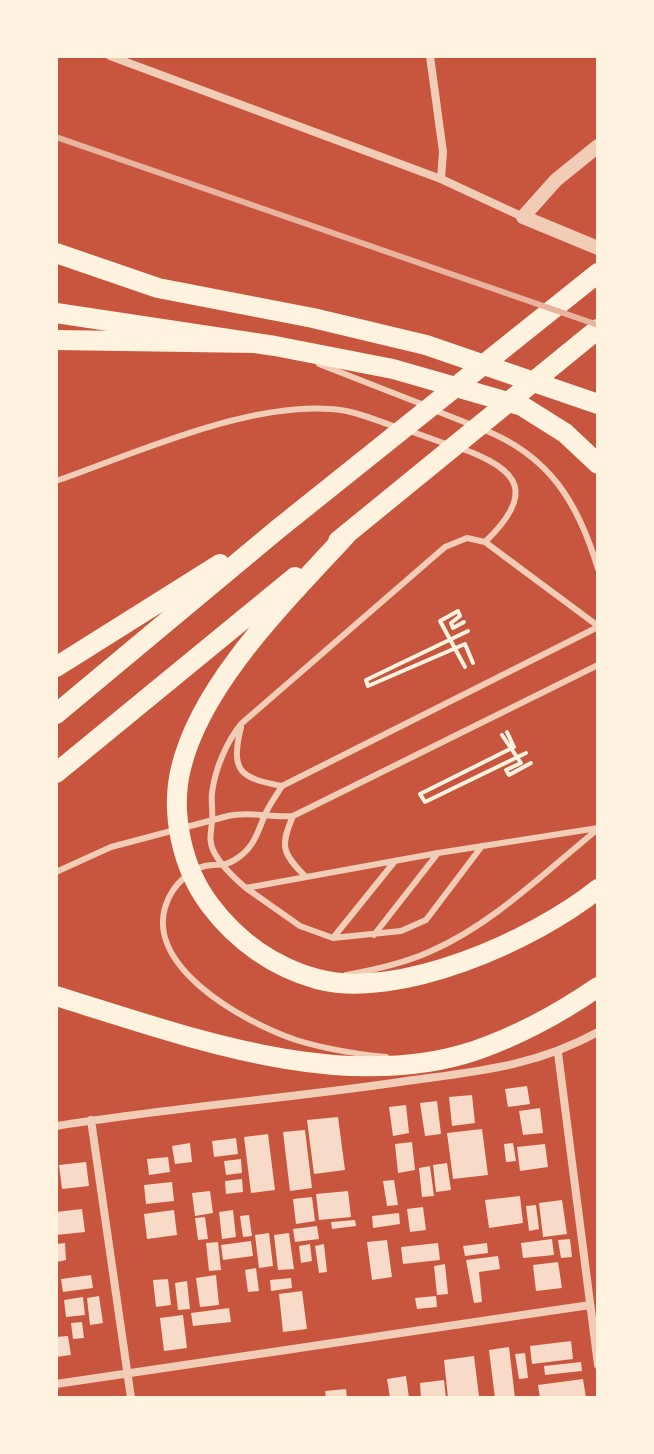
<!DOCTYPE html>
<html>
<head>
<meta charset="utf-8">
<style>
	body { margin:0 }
	#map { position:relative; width:654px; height:1454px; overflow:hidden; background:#c8553d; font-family:"Archivo Narrow",sans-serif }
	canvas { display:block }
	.frame { position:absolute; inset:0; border:58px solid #fff3e0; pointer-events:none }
</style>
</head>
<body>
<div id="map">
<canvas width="654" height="1454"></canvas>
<div class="frame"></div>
</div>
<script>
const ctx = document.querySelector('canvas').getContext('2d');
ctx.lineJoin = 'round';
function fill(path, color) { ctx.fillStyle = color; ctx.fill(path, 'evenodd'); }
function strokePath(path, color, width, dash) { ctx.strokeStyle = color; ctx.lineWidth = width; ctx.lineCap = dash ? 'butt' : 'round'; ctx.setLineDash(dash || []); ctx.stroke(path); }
fill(new Path2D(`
	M527,1086L530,1104L508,1107L505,1089Z
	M472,1095L475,1123L452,1126L449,1097Z
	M437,1101L441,1134L425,1136L420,1103Z
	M406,1105L409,1133L393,1136L389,1107Z
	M540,1108L543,1133L523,1135L519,1111Z
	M338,1117L345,1170L314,1174L307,1120Z
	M482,1129L488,1175L453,1179L447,1133Z
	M305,1130L312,1188L290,1191L283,1132Z
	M268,1134L275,1190L251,1193L244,1137Z
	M236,1138L238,1154L214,1157L212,1141Z
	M412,1142L415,1170L398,1173L395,1144Z
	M190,1143L192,1162L175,1164L172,1146Z
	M513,1143L516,1161L506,1162L504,1144Z
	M545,1144L548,1167L520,1171L517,1147Z
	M168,1157L170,1172L149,1175L147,1159Z
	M241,1159L242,1173L226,1175L224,1161Z
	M86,1162L89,1186L62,1189L59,1165Z
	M447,1163L451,1190L436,1192L433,1165Z
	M430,1166L434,1196L422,1197L419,1168Z
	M242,1179L243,1192L226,1194L225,1181Z
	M394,1180L398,1205L387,1206L383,1181Z
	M172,1182L174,1201L146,1204L144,1185Z
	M210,1191L213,1213L195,1216L192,1193Z
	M348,1191L351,1217L319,1220L316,1194Z
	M520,1196L523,1223L489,1228L485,1200Z
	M312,1197L315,1221L296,1224L293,1199Z
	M562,1200L567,1234L543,1237L539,1203Z
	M536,1205L539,1229L529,1231L526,1206Z
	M423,1207L426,1230L410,1232L407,1209Z
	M82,1209L85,1232L56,1235V1212Z
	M174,1210L177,1235L147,1239L144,1214Z
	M233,1210L236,1237L222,1239L219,1212Z
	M399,1213L400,1224L373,1228L372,1216Z
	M249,1215L252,1236L243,1237L240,1216Z
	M205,1217L208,1239L198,1240L195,1218Z
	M355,1220L356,1226L332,1229L331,1222Z
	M317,1226L319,1239L295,1242L293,1229Z
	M269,1233L273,1266L259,1268L255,1235Z
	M289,1233L294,1269L278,1270L274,1235Z
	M552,1239L554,1255L523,1258L521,1243Z
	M570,1239L572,1257L561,1258L558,1240Z
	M387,1240L392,1277L372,1280L367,1242Z
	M251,1241L253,1256L223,1260L221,1245Z
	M218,1242L221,1270L209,1271L206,1243Z
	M65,1243L66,1260L57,1262L56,1244Z
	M438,1243L440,1260L403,1264L401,1247Z
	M487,1243L488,1253L465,1256L463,1246Z
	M310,1244L312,1261L301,1263L299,1246Z
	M324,1244L327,1272L319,1273L315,1246Z
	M498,1256L500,1269L479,1272L482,1302L474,1303L466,1260Z
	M558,1262L562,1288L536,1291L533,1265Z
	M445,1264L448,1294L437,1295L434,1266Z
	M256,1268L259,1291L248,1292L245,1270Z
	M91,1275L93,1288L63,1292L61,1279Z
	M216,1275L219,1305L200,1307L196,1278Z
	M291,1278L292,1288L271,1291L270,1280Z
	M168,1279L171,1305L156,1307L153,1280Z
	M187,1281L190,1309L178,1310L175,1283Z
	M302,1291L307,1329L283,1332L279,1294Z
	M99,1296L103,1323L90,1325L87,1298Z
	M436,1296L437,1307L417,1309L415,1298Z
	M83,1297L85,1315L66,1317L64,1300Z
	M229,1308L231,1322L193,1326L191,1313Z
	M183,1315L187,1348L164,1351L160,1318Z
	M82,1322L84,1338L73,1339L71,1323Z
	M68,1336L71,1355L56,1357V1337Z
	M571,1341L573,1359L532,1364L530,1346Z
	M509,1347L515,1398H495L489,1350Z
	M525,1353L528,1378L519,1379L515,1354Z
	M474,1356L479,1396L448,1398L444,1360Z
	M581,1362L582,1371L545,1375L544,1366Z
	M406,1376L409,1398H390L387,1379Z
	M583,1379L586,1398H540L538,1385Z
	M444,1380L446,1398H421L420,1383Z
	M346,1389L347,1398H326L325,1391Z`), '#f7dbc8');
strokePath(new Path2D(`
	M464,622L453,628L451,623L460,616L458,611L440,621L465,667
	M468,631L366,680L368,686L465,644L473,663
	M507,732L514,747L420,794L425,802L526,753
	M502,735L521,763L506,770L509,775L531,763`), '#fff3e0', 4);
strokePath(new Path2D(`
	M319,364L424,405
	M434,410L472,425
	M482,429C549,455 578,502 598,569
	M407,430L449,445
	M460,448C522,470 535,494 485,542
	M56,481C136,453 245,403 331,409C353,410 375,420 396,427
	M598,626L485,542L467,538L445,547L241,724C226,743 215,769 212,793C211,802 213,810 212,819C212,830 208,839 213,850C220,865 233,877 246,888L438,853L598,828
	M241,727C230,772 240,778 282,786
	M293,816C280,846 282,853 305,876
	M56,872L111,847L228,816C249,811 271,818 293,816L598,665
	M246,888L300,926L333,938L401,931L426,920L482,846
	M374,935L438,853
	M333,938L395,861
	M346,975C374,970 402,964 429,952C492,925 545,872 598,829
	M386,1057C356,1054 325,1049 296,1040C245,1023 130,961 172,892C178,882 192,869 205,866C220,863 224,868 239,857C254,846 257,834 264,817C268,806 276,796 282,786L598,627`), '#f1ccb7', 6);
strokePath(new Path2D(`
	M110,56L441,179L523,217
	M430,56L443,152L441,179
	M558,1053L598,1365
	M91,1120L131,1398
	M56,1126C168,1108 281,1099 393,1083C467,1072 531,1069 598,1032
	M56,1384L590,1305`), '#f1ccb7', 8);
strokePath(new Path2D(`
	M598,146L556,180L523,217L598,248`), '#f1ccb7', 14);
strokePath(new Path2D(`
	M56,253L158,288L313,318L426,345L598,404
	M56,313L275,346L393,369L522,406L565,433L598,464`), '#fff3e0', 20);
strokePath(new Path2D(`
	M56,340L255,343
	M348,533C289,598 202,681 181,768C170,813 182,868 210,905C237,941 274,967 317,979C399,1001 534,940 598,889
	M338,541L598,329
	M56,667L220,564
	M56,714L278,529L598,273
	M56,773L295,577
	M56,996C183,1035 341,1095 474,1051C518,1036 560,1013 598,987`), '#fff3e0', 20);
strokePath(new Path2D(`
	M56,137L598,325`), '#e9b49f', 6);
</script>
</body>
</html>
